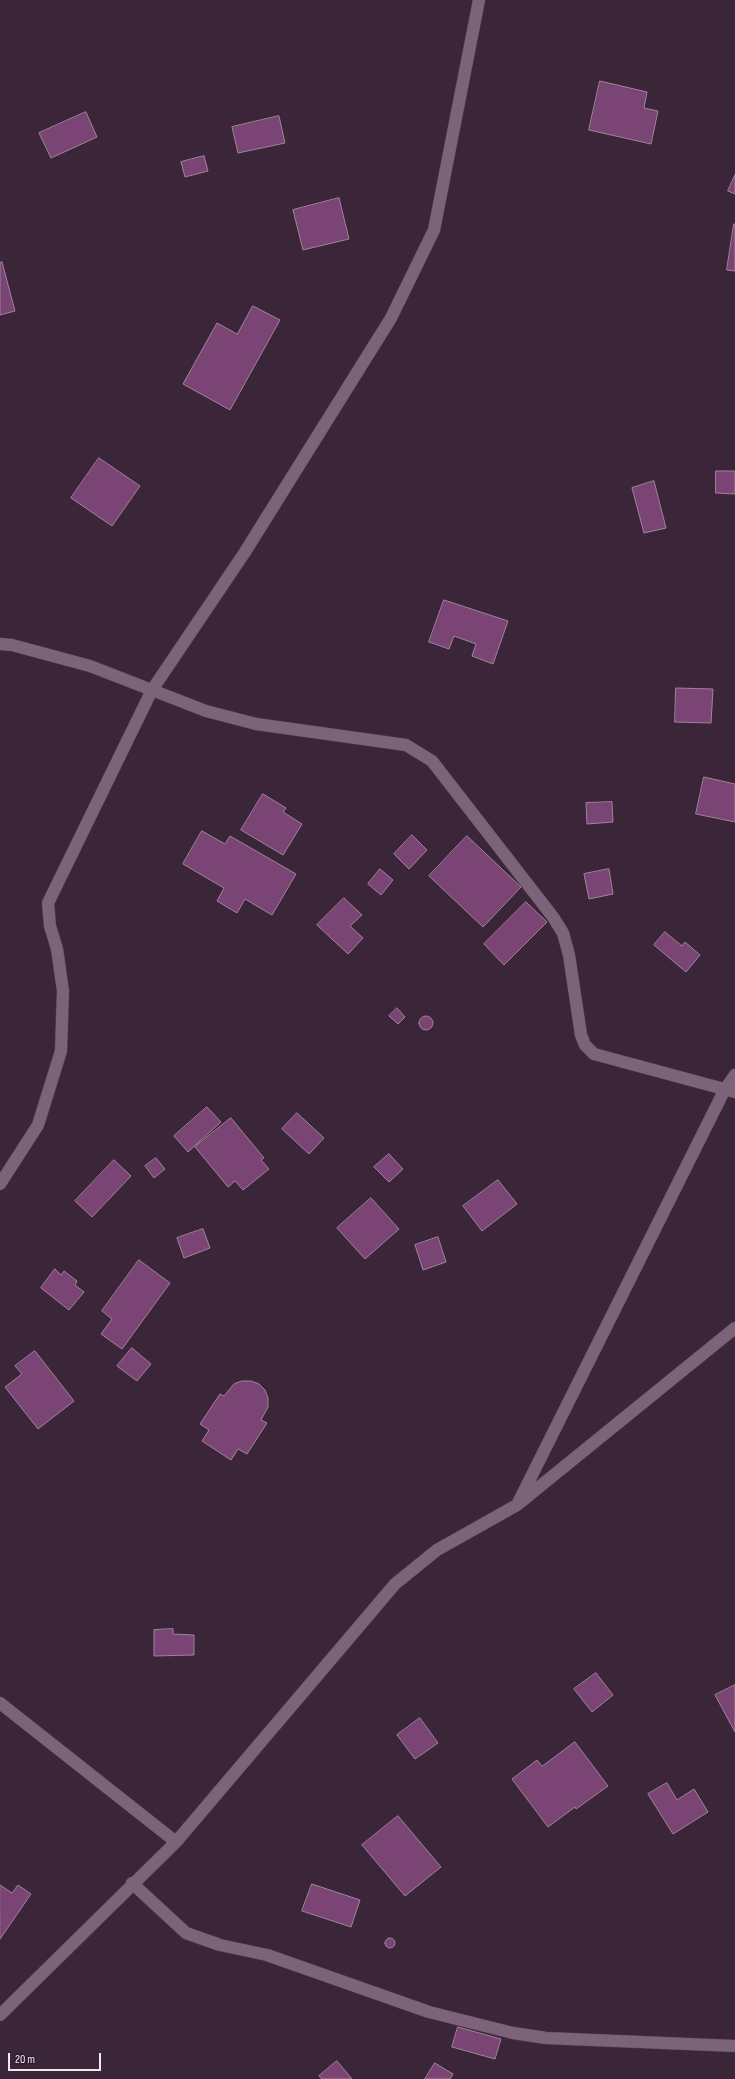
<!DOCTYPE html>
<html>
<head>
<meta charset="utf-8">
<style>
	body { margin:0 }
	#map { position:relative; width:735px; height:2079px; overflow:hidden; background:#3b2539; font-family:"Sofia Sans Condensed",sans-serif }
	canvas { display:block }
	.scale { position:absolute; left:8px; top:2053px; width:93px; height:18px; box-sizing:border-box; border:2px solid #f5e6f2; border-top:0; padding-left:5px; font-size:12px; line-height:14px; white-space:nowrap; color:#f5e6f2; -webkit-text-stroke:3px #311b2e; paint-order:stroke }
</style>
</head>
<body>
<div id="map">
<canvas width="735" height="2079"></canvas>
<div class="scale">20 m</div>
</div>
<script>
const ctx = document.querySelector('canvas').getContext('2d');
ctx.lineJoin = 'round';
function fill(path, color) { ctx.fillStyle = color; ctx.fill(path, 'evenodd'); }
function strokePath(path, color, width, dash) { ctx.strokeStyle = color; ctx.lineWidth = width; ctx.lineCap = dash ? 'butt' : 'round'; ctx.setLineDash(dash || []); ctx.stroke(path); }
const building = new Path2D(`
	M600,81L647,92L644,108L658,111L651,144L589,130Z
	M86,112L97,137L51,158L39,133Z
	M279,116L285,143L238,153L232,127Z
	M204,156L208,171L185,177L181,162Z
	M735,175V194L728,191Z
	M339,198L349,239L303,250L293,210Z
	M734,224H735V271L727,270Z
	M2,262L15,311L0,315V263Z
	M253,306L280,320L230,410L183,384L217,323L237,334Z
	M99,458L140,486L112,526L71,498Z
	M716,471H735V494L716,493Z
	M654,481L666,528L644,533L632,488Z
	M444,600L508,621L493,664L472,656L476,644L454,636L449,649L429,642Z
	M676,688L713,689L711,723L675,722Z
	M704,777L735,784V822L696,814Z
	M263,794L286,808L283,812L302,824L283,855L241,830Z
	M612,802L613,822L587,824L586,803Z
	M202,831L225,844L230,836L296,874L272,915L245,899L237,913L217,901L224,888L183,864Z
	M412,835L427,850L409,869L394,854Z
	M467,836L521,887L483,927L429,876Z
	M380,869L393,880L381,895L368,884Z
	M609,869L613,894L589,899L584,874Z
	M344,898L362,915L350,926L363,938L348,954L317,925Z
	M526,902L547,922L504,965L484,944Z
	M665,932L682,946L685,942L700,955L686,972L654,945Z
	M397,1008L405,1017L398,1024L389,1016Z
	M419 1023a7 7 0 1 1 14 0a7 7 0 1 1-14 0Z
	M207,1107L221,1122L188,1152L174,1136Z
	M297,1113L324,1138L309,1154L282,1129Z
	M231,1118L264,1158L261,1160L269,1169L243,1190L235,1181L228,1187L195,1147Z
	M389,1154L403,1169L389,1182L374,1167Z
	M156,1158L165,1169L154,1178L145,1166Z
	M114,1160L131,1176L92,1217L75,1201Z
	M498,1180L517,1204L482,1231L463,1206Z
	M371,1198L399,1229L365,1259L337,1228Z
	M203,1229L210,1248L184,1258L177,1238Z
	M438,1237L446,1262L423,1270L415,1245Z
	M139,1260L170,1283L122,1349L101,1334L112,1319L102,1311Z
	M55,1269L61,1275L64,1271L77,1281L75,1285L84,1292L69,1310L41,1288Z
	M132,1348L151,1364L137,1381L117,1366Z
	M35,1351L74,1401L38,1429L5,1387L22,1374L15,1366Z
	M242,1381H251L259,1384L265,1390L268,1398V1407L261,1420L267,1423L247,1454L238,1449L231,1460L202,1441L209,1430L200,1424L220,1394L224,1396L234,1384Z
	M173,1629V1634L194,1635V1655L154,1656V1630Z
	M596,1673L613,1695L592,1712L574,1689Z
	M735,1685V1732L715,1695Z
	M420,1718L438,1743L415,1759L397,1735Z
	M575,1742L608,1786L576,1809L575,1807L548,1827L512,1779L537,1760L542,1766Z
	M667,1783L677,1800L694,1789L708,1812L673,1834L648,1794Z
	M398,1816L441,1867L405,1896L362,1845Z
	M312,1884L360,1900L351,1927L302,1911Z
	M0,1885L12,1893L18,1885L31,1894L0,1939Z
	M385 1943a5 5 0 1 1 10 0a5 5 0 1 1-10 0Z
	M458,2027L501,2039L495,2059L452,2047Z
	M337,2061L352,2079H322L319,2076Z
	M435,2063L453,2074L450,2079H425Z`);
fill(building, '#7a4474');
strokePath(building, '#a0849b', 1);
const minor = new Path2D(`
	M0,644L12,645L90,666L206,711L256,724L406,745L432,761L553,917L563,933L569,955L581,1035L585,1045L594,1054L735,1092
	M0,1184L38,1125L61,1051L63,991L57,949L50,926L48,903L152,690L245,552L391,318L434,230L479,0
	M519,1501L724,1091L735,1075
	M0,1703L176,1842
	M132,1883L186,1933L220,1945L267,1955L429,2012L513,2033L546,2038L735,2046
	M0,2015L176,1842L395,1584L437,1550L517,1505L735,1328`);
strokePath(minor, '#554152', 13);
strokePath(minor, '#7d6379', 12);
</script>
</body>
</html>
